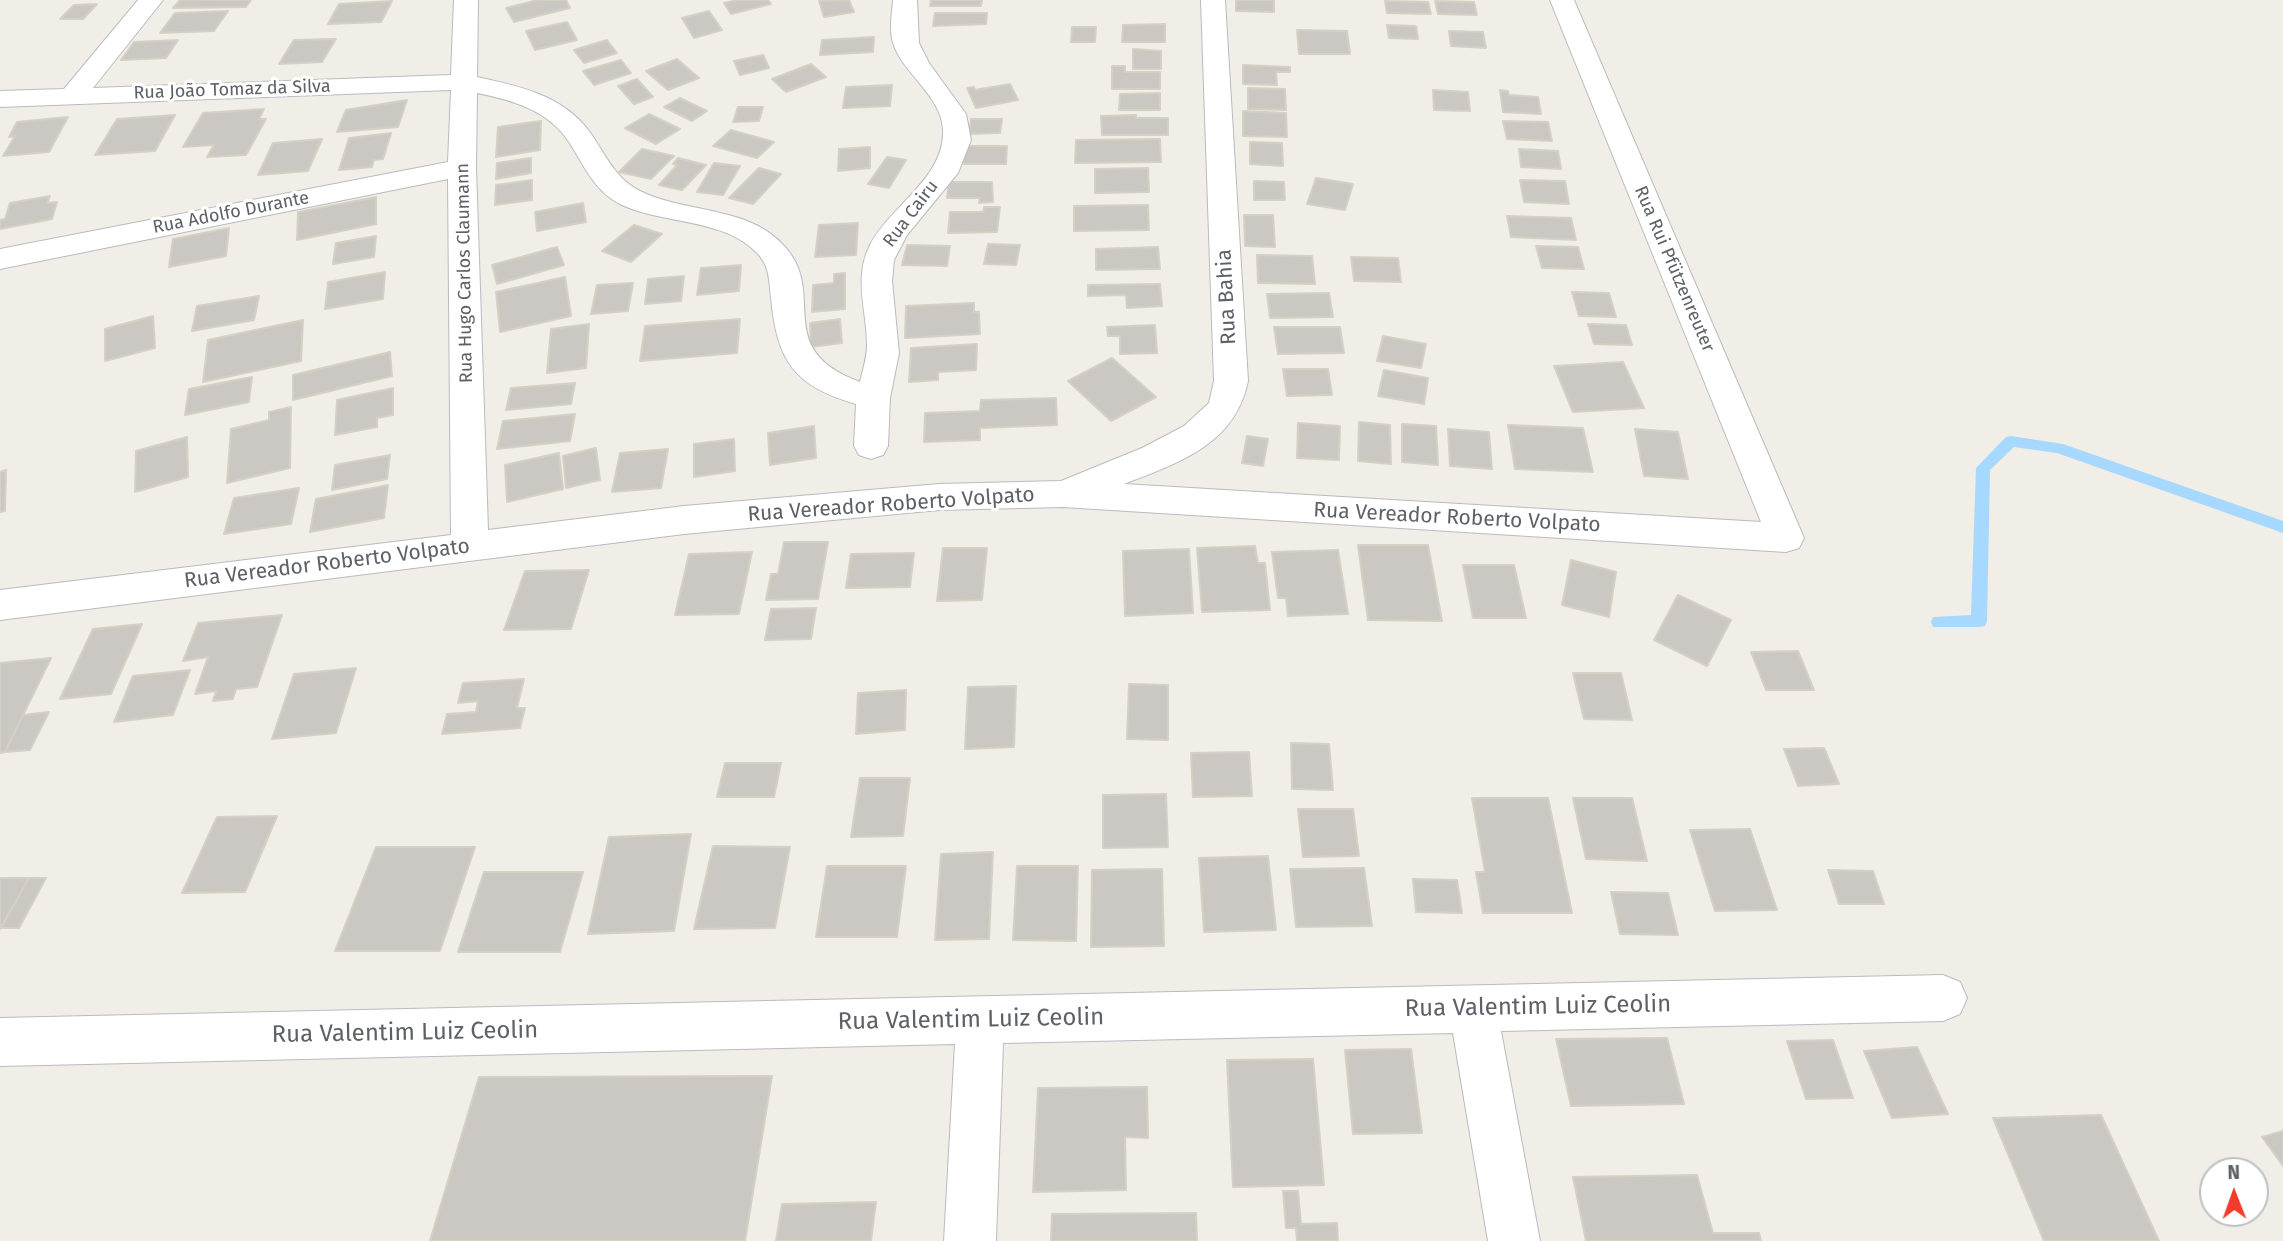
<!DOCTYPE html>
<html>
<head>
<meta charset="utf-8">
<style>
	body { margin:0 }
	#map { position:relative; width:2283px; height:1241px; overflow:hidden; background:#f0eee6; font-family:"Fira Sans",sans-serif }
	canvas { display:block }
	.north { position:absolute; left:2199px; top:1157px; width:70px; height:70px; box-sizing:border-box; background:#fff; border:2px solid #bec0c2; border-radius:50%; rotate:359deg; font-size:19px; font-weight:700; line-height:28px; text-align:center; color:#5d6167 }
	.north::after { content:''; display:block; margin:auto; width:24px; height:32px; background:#f23b2a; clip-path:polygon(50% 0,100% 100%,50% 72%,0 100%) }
</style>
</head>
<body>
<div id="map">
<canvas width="2283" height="1241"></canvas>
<div class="north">N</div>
</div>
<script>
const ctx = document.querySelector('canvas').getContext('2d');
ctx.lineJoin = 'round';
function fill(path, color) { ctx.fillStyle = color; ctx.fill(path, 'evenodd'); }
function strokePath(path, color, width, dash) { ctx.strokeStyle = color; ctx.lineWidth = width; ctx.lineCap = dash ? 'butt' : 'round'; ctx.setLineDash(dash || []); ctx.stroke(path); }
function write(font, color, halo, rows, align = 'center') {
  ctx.font = font + ' "Fira Sans",sans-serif'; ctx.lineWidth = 6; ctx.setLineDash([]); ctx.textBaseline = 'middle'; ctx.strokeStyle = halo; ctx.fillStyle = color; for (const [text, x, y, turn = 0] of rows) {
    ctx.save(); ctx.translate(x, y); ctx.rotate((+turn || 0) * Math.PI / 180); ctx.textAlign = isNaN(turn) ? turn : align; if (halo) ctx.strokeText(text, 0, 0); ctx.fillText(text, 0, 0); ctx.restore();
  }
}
fill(new Path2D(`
	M2011,436L2063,444L2283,521V533L2057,453L2014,447L1990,470L1987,621L1985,626L1979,627H1933L1931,622L1933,617L1971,615L1976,468L2006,437Z`), '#a7d8ff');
const building = new Path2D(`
	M180,0H251L246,7L173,8Z
	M538,0H566L570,8L514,22L506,8Z
	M738,0H768L771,4L731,14L724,3Z
	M849,0L854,12L824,17L819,1Z
	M931,0H982L981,6H930Z
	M1236,0H1274V12L1236,11Z
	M392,1L381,22L328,24L339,4Z
	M1385,1L1428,2L1431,14L1387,13Z
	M1435,1L1474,2L1477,15L1438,14Z
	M97,4L83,19H60L74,5Z
	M228,11L214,31L160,33L175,13Z
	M709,11L722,30L694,38L682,18Z
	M935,13H987L986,24L933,26Z
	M567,22L577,40L535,50L526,31Z
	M1165,24V42H1122L1123,25Z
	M1387,25L1416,26L1418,39L1389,38Z
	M1072,27H1096L1095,42H1071Z
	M1297,30L1347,31L1350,54H1299Z
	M1449,31L1483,32L1486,48L1451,46Z
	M874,37L873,52L820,55L822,40Z
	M336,39L322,62L279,64L294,40Z
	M178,40L166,58L121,60L134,42Z
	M607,40L617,53L584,63L574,50Z
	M1133,49L1161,51V69H1133Z
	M763,55L769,68L740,75L734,61Z
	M677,59L699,78L668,90L646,71Z
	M621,60L631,73L594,85L583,71Z
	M811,64L826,77L786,92L772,79Z
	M1243,65L1290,67V72H1276L1277,85L1243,84Z
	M1112,66H1125V72H1160V89H1112Z
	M637,79L653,97L634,104L618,86Z
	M1010,84L1018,100L976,108L967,88L974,87L975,90Z
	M892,85L890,106L843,108L846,87Z
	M1248,88L1285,89L1286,110L1248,109Z
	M1433,90L1468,92L1470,111L1434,110Z
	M1500,90L1508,91L1509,95L1538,97L1541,114L1503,112Z
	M1160,93V110H1119L1120,94Z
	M680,98L686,101L707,111L692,121L664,107Z
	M407,100L398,127L337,132L346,110Z
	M738,107H763L759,121L733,122Z
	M264,109L259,119H266L246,155L207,157L214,145L183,147L203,113Z
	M1243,111L1286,113L1287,137L1243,136Z
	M649,114L680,129L656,144L625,128Z
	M175,115L155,151L95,155L117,119Z
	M1136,115V118H1168V135H1102L1101,116Z
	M68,117L49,152L3,156L15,136L9,137L17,122Z
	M971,119H1002L1000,133L969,134Z
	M541,121L540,150L496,157L498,127Z
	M1503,121L1548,122L1552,141L1507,139Z
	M731,130L774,142L757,158L713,146Z
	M391,133L383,159L374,160L372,167L339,170L349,138Z
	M322,139L308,171L258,175L273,143Z
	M1160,139L1161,162L1075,163L1076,140Z
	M1250,142L1282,143L1283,166L1250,164Z
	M965,146H1007L1006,164H963Z
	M870,147V168L838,171L839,149Z
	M642,149L674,156L651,179L619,172Z
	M1519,149L1558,151L1561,169L1521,167Z
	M887,157L906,160L889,188L868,184Z
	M531,158V173L496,179L497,163Z
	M678,158L706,165L682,190L659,185L677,165L673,164Z
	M714,163L740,166L723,195L697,192Z
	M759,168L781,174L753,204L729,198Z
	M1148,168L1149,192L1095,193V169Z
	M1316,178L1353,184L1345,210L1307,204Z
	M532,180V200L495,205L496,185Z
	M1520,180L1565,181L1569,204L1524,202Z
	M1254,181L1284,182L1285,200H1254Z
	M949,182H992L993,202L979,203L980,198H947Z
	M50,196L47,203L57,202L52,219L0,229V220L5,219L10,203Z
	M376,197V224L297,240L298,212Z
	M583,203L586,222L537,231L535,212Z
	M1148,205L1149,230L1074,231V206Z
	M984,207H1000L997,232L948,233L950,212H983Z
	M1244,215H1273L1275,247L1245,246Z
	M1507,216L1571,218L1576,240L1511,237Z
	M858,223L856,255L815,257L819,225Z
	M634,225L662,234L631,262L602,251Z
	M229,228L226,256L169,267L173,239Z
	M376,236L374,257L333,264L336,243Z
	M988,244L1020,245L1016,265L984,264Z
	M907,245L950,246L947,266L902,265Z
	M1536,246L1578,247L1584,269L1542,268Z
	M557,247L564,265L497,284L492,265Z
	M1158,247L1160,269L1096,270V249Z
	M1257,255L1312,256L1315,284L1258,283Z
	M1351,257L1398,258L1401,282L1354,281Z
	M741,265L739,291L697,295L701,268Z
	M385,272L383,299L325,309L328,282Z
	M845,273V309L812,312L813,285L834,283V274Z
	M684,276L681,301L645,304L648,279Z
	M565,277L571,316L500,332L496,292Z
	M633,283L628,311L591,314L597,285Z
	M1160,284L1162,306L1127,308L1126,295L1088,296V285Z
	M1572,292L1609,293L1616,317L1579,316Z
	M1329,293L1333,317L1270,318L1267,294Z
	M259,296L254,320L192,331L197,306Z
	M974,303V312H979L980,334L905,338L906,306Z
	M153,316L155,348L105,361V329Z
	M740,319L737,353L640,361L645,326Z
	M840,319L842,343L811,347L810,323Z
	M303,320L301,361L203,382L208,340Z
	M589,324L586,368L547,373L551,329Z
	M1588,324L1626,325L1632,345L1594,344Z
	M1155,325L1157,353L1120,354V336H1108L1107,327Z
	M1274,327H1340L1344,353L1278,354Z
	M1383,336L1426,344L1421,368L1377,361Z
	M977,344L976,370L938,372V380L909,382L911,348Z
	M390,352L392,376L293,400V375Z
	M1112,358L1156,397L1111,421L1068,381Z
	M1623,362L1644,408L1573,412L1554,366Z
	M1283,369H1328L1332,395L1287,396Z
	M1384,370L1428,378L1424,404L1378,396Z
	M252,377L249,402L185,415L189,389Z
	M575,383L571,404L506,410L511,388Z
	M393,388V415L377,418V427L335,435L337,400Z
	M1056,398L1057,425L980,428V440L924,442L925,413L980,411L981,400Z
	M291,407L290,468L227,483L231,429L269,420V412Z
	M575,414L570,441L497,449L503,421Z
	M1359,422L1390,425L1391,464L1358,461Z
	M1298,423L1340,426L1339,460L1297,458Z
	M1402,424L1436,426L1438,465L1402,462Z
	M1508,425L1583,428L1593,472L1515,469Z
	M814,426L816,458L770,465L768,433Z
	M1448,429L1489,432L1492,469L1450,466Z
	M1635,429L1678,432L1688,479L1644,476Z
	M1247,436L1268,439L1263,466L1242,463Z
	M187,437L188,477L135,492L136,451Z
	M734,439L735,471L694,477V444Z
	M596,448L600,480L566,488L563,456Z
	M668,449L661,488L612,492L620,453Z
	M559,453L563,489L507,502L505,465Z
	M390,455L387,479L332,490L335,465Z
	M6,470L5,511L0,512V472Z
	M388,485L384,518L310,532L316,499Z
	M299,488L291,524L224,534L234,498Z
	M784,542H828L818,599L766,600L771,574H778Z
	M1358,545H1428L1442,621L1368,620Z
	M1255,546L1258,563H1265L1270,610L1202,612L1197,548Z
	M943,548H987L982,600L937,601Z
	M1189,549L1193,613L1125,616L1123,551Z
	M1338,550L1348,614L1288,616L1286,598H1278L1272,552Z
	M752,552L739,614L675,615L689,554Z
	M914,553L910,587L846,588L851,554Z
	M1571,560L1616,572L1609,617L1562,605Z
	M1463,565H1514L1526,618H1473Z
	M589,570L571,629L504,630L525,571Z
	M1678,595L1731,620L1707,666L1654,640Z
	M816,608L811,639L765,640L771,609Z
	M282,615L257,687L236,689L233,699L213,701L216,691L195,694L208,657L183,661L198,623Z
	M142,624L111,694L60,699L93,629Z
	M1798,651L1814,690H1766L1751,652Z
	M51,658L5,752L0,753V663Z
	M356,668L336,733L272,739L294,674Z
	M190,670L173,715L114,722L133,676Z
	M1573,673H1621L1632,720L1584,719Z
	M524,679L517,708H525L520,728L442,734L447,714L476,712L478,701L458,703L463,683Z
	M1129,684L1168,685V740L1127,739Z
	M1016,686L1014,747L965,749L968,687Z
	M906,690L905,730L856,734L858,693Z
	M49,712L30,750L5,752L23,715Z
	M1291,743L1329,744L1333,790L1292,789Z
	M1824,748L1839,784L1798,786L1784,749Z
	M1249,752L1252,796L1193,797L1191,753Z
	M725,763H781L774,797H717Z
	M860,778H910L903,836L851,837Z
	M1166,794L1168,847L1103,848V795Z
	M1472,798H1548L1572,913H1483L1476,872H1485Z
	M1573,798H1632L1647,861L1586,859Z
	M1298,809H1353L1359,856L1303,857Z
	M277,816L245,892L182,893L217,817Z
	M1750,829L1777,910L1715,911L1690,830Z
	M691,834L674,931L588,934L609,837Z
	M713,846L790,847L775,928L694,929Z
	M376,847H475L440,951H335Z
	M993,852L989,939L935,940L941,854Z
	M1268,856L1276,930L1204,932L1199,858Z
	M827,866H906L897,937H816Z
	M1017,866H1078L1076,941L1013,940Z
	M1364,868L1372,926L1296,927L1290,869Z
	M1162,869L1164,946L1091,947L1092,870Z
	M1828,870L1873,871L1884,904H1839Z
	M484,872H583L560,952H458Z
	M0,878H29L0,929Z
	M29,878H46L19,928H1Z
	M1413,879L1457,880L1462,913L1416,912Z
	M1611,892L1668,893L1678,935L1620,934Z
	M1667,1038L1684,1104L1571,1106L1556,1039Z
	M1833,1040L1853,1098L1806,1099L1787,1041Z
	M1917,1047L1948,1114L1892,1118L1864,1051Z
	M1411,1049L1422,1133L1353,1134L1345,1050Z
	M1313,1059L1324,1185L1233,1187L1227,1060Z
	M772,1076L745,1241H430L479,1077Z
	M1147,1087L1148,1138L1125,1137L1126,1190L1033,1192L1038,1088Z
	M2101,1115L2159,1241H2044L1993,1118Z
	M2283,1131V1166L2262,1137Z
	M1697,1175L1713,1233H1759L1761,1241H1586L1573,1177Z
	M1283,1191H1298L1301,1224L1337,1223L1338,1241H1297L1296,1228H1286Z
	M876,1202L871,1241H776L782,1204Z
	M1196,1213L1197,1241H1051L1052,1214Z`);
fill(building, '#cbc8c3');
strokePath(building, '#d6d0c4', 2);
const minor = new Path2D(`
	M138,0H163L93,88L451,75L454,0H478L477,77C519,86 562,95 589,131C605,153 614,178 640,191C686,214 750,205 786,248C827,295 771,349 860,382C863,369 867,357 867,345C867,310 853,278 870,245C890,206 945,178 943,130C942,96 903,74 893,43C889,29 892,14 893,0H917L919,43L929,63L966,114L971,140L958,173L907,235L894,260L892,281L899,353L890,398L888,446L883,455L871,459L859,455L854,446L856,404C794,386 777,361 771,298C769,281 770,266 757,253C723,217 660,225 618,203C593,189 584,165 569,142C548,110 512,100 477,93L476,168L488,530L684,506L939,484L1061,481L1142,448L1184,426L1209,403L1214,381L1201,0H1225L1248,381C1235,445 1178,463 1124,484L1761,522L1550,0H1574L1804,538L1799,548L1786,552L1063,507L939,510L684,534L0,620V590L451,535L448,179L0,269V249L448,162L451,90L0,107V91L64,89Z
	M1943,975L1960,982L1967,998L1960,1014L1943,1021L1501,1031L1540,1241H1488L1453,1033L1003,1043L996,1241H944L955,1044L0,1066V1018Z`);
strokePath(minor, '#b8bbc0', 2);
fill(minor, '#fff');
write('18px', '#5d6167', '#fff', [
	["Rua João Tomaz da Silva",232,90,-2],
	["Rua Adolfo Durante",231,213,-11],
	["Rua Cairu",911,214,-53],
	["Rua Rui Pfützenreuter",1674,269,67],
	["Rua Hugo Carlos Claumann",465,273,-91]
]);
write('21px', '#5d6167', '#fff', [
	["Rua Bahia",1227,297,-93],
	["Rua Vereador Roberto Volpato",891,505,-4],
	["Rua Vereador Roberto Volpato",1457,518,3],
	["Rua Vereador Roberto Volpato",327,564,-7]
]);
write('24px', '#5d6167', '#fff', [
	["Rua Valentim Luiz Ceolin",1538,1007,-1],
	["Rua Valentim Luiz Ceolin",971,1020,-1],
	["Rua Valentim Luiz Ceolin",405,1033,-1]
]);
</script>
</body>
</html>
